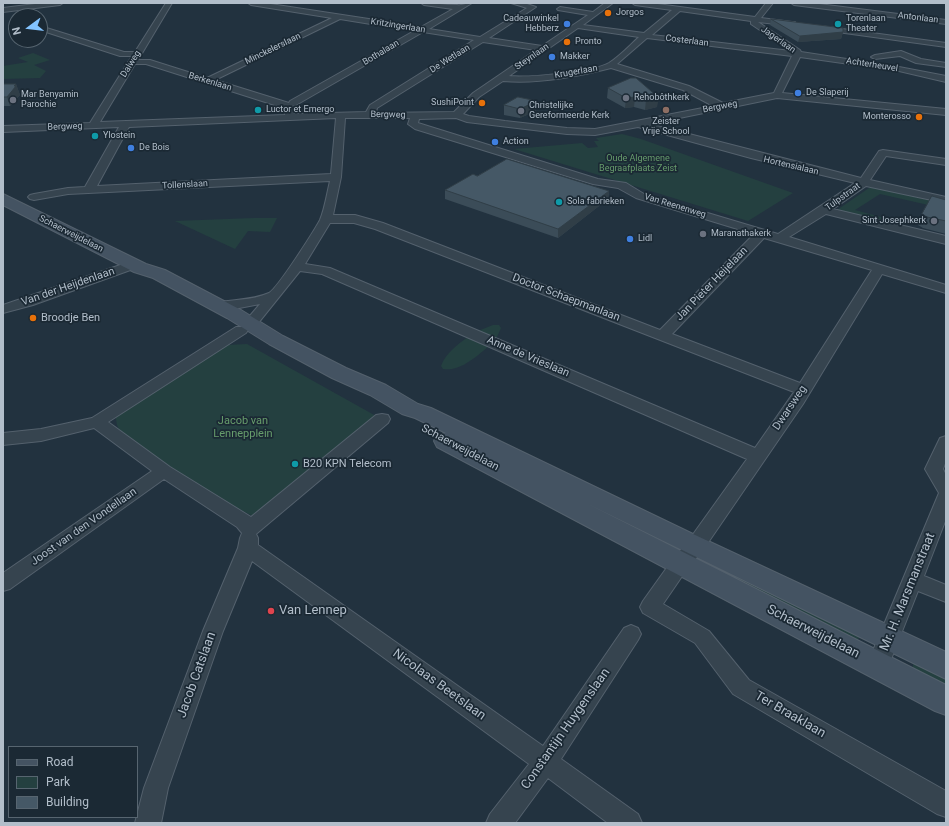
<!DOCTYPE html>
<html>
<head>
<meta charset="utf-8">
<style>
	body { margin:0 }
	#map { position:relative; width:949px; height:826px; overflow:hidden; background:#22323f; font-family:Roboto,sans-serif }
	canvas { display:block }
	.frame { position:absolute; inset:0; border:4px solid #b2beca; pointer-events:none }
	.legend { position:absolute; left:8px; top:746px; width:130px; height:72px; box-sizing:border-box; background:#1b2934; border:1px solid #576570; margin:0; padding:5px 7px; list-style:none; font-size:12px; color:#b2beca }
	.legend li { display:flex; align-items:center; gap:8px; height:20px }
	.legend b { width:20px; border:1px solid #576570 }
	.north { position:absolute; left:8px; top:8px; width:40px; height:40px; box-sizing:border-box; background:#1b2934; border:1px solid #576570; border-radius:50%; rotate:255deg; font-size:11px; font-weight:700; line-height:16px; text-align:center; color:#b2beca }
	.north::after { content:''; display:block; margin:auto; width:14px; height:18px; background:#82c3ff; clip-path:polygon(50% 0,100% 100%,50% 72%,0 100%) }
</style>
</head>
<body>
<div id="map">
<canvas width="949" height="826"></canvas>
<div class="frame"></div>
<ul class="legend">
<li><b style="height:5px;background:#445362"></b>Road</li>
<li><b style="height:11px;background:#244040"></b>Park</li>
<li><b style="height:11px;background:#455866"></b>Building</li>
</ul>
<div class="north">N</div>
</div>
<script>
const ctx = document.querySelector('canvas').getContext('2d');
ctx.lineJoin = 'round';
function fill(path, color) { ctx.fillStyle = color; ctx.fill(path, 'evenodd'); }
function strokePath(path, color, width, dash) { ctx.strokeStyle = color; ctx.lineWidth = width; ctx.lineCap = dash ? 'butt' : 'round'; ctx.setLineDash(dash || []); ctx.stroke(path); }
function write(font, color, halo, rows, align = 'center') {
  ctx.font = font + ' Roboto,sans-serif'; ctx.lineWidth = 3.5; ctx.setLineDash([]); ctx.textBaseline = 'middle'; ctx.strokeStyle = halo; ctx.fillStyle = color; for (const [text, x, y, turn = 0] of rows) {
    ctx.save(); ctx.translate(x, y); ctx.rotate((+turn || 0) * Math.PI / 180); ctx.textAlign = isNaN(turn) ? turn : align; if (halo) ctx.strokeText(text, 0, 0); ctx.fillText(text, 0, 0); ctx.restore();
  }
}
fill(new Path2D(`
	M33,53L50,60L34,65L46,71L40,78L3,79V66L28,62L18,58Z
	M622,134L641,139L793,193L748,221L514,149L582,143L588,148L598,147L594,141H599L596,138Z
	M869,188H877L946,204V209L880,194L855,210L903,223L902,228L837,210Z
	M254,218H277L270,232L248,231L235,249L175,221Z
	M493,325H499L501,328L496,339L478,331Z
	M468,337L489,346C477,356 460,372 443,369L441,366C446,353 457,345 468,337Z
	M247,344L376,416L253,516L211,496L121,433L117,425L115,413L228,345Z
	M717,563L861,632L855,647L709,576Z
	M915,656L946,672V693L911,675Z`), '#244040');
const street = new Path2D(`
	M43,3H63L60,5L3,12V8Z
	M166,3H172L138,60H150L207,78L332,18L251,5L248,3H264L421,27L453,9L424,5L421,3C433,3 445,5 457,5C462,6 467,3 472,3L429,29L480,37L527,8L511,3H524L536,7L489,38L542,46L588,15L558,10L557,9L560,7L593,12L605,3H613L583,25L644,33L672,10L635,5L632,3H650L755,17L766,3H773L761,18L792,22H795V26L758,22L800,50L801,52L899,67L946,76V82L899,71L800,57L782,93L946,109V115L777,98L650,124L861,178L879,151L883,150L946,159V165L886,156L870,180L946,197V203L866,186L833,209L946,236V244L826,214L789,237L946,285V293L882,274L803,404L703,550L687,569L663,604L709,631L749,680L946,791V817L937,814L733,694L695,643L643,613L640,607L643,601L673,559L689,540L747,459L322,274L300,271L255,327H246L248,330L246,333L108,422L170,467L251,517L376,415L382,414L388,415L390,419L388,423L256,534L258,538V545L543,746L624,628L631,625L638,628L641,634L638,640L561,759L638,814L642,823H608L548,778L515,823H486L490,814L529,764L252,561L223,631L168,788L161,823H135L144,788L203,631L238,548L240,538L242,533L237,527L164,479L10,589L3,591V573L152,471L94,428L41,441L3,445V433L41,429L92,418L236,327H245L243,324L260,304L234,309H214L212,306L214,303C232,299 251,301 269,293C278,288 314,231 320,220C325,208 327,193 330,181L68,194L34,200L30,199L28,197L30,195L34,194L68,188L85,187L119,127L3,132V126L90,123L132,56H120L40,30V26L124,52H135ZM680,11L751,21V24L791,51L652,35ZM340,19L414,31L290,101L289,103L215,80ZM578,28L639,37C630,45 620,56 609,63C593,72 528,78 509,76ZM423,32L474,40L370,105L366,112L294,114L292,106L296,105ZM647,38L792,56L774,93L723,103L689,86L617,64ZM483,42L536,50L473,93L454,112L376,113L377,108ZM135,64H146L284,108L285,115L100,122ZM611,68L683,90L713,106L595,129L567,128L505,121L469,116L463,114L479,97L503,81C539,84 576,77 611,68ZM336,118L331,174L97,186L129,127ZM345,118H410L408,124L415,129L593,184L618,188L636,198L754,234L660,330L383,223L355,215H333L341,177ZM456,118L467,122L567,134L595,135L638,127L751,158L855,183L778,234L644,194L626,183L598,179L418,123L419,119ZM330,223H354L375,229L794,392L755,448L330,268L305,264ZM764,238L872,270L800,383L672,334Z
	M791,3H811L946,20V24L794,5Z
	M820,26L946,43V47L823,30L819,28Z
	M901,51L921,59L946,63V67L916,63L900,56L875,59L871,57L875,55Z
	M132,261L136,262L138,265L136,268L33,305L3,313V305Z
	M946,436V461L943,469L946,475V519L924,576L946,585V602L918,591L886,672L878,675L870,672L867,665L939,493L925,469L940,438Z`);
const secondary = new Path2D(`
	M3,194L146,264L165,270L241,310L283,336L346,368L386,385L418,404L431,408L693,534L946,652V679L588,504L946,685V715L935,711L437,447L434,441L437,435L446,433L415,418L402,414L370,395L332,378L269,344L227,318L153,278L134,272L3,205Z`);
strokePath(street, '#54616d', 2);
strokePath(secondary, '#54616d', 2);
fill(street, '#36444f');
fill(secondary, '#445362');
fill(new Path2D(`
	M771,19L843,32L841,39L798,42L770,25Z
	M631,78L657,107L645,110L634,107L625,108L607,98L608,88Z
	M3,84H16L20,95L10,106H3Z
	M504,105L536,111L520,118L504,115Z
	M477,176L609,191L608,199L558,238L445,199V190Z
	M946,200V234L923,228L918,225L922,214Z`), '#3b4c58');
fill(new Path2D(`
	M843,32L841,39L798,42L800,36Z
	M16,84L20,95L10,106L7,97Z
	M635,97L634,107L625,108L626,98Z
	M659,98L657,107L645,110L646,100Z
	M537,101L536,111L520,118V109Z
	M609,191L608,199L558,238V229Z`), '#303e47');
const building = new Path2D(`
	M771,19L843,28V32L800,36Z
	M631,78H636L659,98L646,100L635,97L626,98L608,88Z
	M3,84H16L14,86H16L7,97H3Z
	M518,97L537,101L520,109L504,105Z
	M507,159L609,191L558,229L445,190L473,174L477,176Z
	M932,196L946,200V221L927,217L922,214Z`);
fill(building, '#455866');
strokePath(building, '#303e47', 1);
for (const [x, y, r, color] of [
	[608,13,4,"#e8710a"],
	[567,24,4,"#3f7fe0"],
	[838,24,4,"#0f9aa8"],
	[567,42,4,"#e8710a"],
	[552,57,4,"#3f7fe0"],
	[798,93,4,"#3f7fe0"],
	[626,98,4,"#6b7280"],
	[13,100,4,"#6b7280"],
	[482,103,4,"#e8710a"],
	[258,110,4,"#0f9aa8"],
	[666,110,4,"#8d6e63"],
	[521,111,4,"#6b7280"],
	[919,117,4,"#e8710a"],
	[95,136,4,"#0f9aa8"],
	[495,142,4,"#3f7fe0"],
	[131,148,4,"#3f7fe0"],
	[559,202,4,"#0f9aa8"],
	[934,221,4,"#6b7280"],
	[703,234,4,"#6b7280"],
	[630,239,4,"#3f7fe0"],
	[33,318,4,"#e8710a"],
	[295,464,4,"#0f9aa8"],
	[271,611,4,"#e0444e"]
]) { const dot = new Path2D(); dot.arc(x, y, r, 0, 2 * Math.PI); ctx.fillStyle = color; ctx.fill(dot); strokePath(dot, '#1b2934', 1.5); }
write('9px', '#b2beca', '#1b2934', [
	["Jorgos",616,13],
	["Cadeauwinkel",559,19,"right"],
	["Hebberz",559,29,"right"],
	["Torenlaan",846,19],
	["Theater",846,29],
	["Pronto",575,42],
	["Makker",560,57],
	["De Slaperij",806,93],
	["Mar Benyamin",21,95],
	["Parochie",21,105],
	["Rehobôthkerk",634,98],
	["SushiPoint",474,103,"right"],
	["Christelijke",529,106],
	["Gereformeerde Kerk",529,116],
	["Luctor et Emergo",266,110],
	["Monterosso",911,117,"right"],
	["Zeister",666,122,"center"],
	["Vrije School",666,132,"center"],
	["Ylostein",103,136],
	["Action",503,142],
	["De Bois",139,148],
	["Sola fabrieken",567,202],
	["Sint Josephkerk",926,221,"right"],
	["Maranathakerk",711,234],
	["Lidl",638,239]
], 'left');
write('9px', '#b2beca', '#1b2934', [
	["Antonlaan",918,18,7],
	["Kritzingerlaan",398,26,9],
	["Jagerlaan",778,40,35],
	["Costerlaan",687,41,7],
	["Minckelerslaan",273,49,-26],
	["Bothalaan",381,53,-31],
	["Steynlaan",532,57,-35],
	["De Wetlaan",450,59,-32],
	["Dalweg",131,64,-58],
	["Achterheuvel",872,65,9],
	["Krugerlaan",576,72,-10],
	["Berkenlaan",210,82,17],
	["Bergweg",720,107,-11],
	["Bergweg",388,115,1],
	["Bergweg",65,127,-2],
	["Hortensialaan",791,166,13],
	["Tollenslaan",185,185,-3],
	["Tulpstraat",843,197,-36],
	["Van Reenenweg",675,206,17],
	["Schaerweijdelaan",71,234,27]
]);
write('9px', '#679d6c', '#1b2934', [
	["Oude Algemene",638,159],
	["Begraafplaats Zeist",638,169]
]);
write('11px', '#b2beca', '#1b2934', [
	["Jan Pieter Heijelaan",712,284,-46],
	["Van der Heijdenlaan",68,287,-19],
	["Doctor Schaepmanlaan",566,298,21],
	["Anne de Vrieslaan",528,357,23],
	["Dwarsweg",790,408,-56],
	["Schaerweijdelaan",460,448,28],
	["Joost van den Vondellaan",84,527,-35]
]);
write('11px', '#b2beca', '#1b2934', [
	["Broodje Ben",41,318],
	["B20 KPN Telecom",303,464]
], 'left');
write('11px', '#679d6c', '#1b2934', [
	["Jacob van",243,421],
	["Lennepplein",243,434]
]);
write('13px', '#b2beca', '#1b2934', [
	["Mr. H. Marsmanstraat",908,592,-68],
	["Schaerweijdelaan",813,632,27],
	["Jacob Catslaan",197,675,-70],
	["Nicolaas Beetslaan",439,685,36],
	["Ter Braaklaan",790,715,30],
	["Constantijn Huygenslaan",566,729,-55]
]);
write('13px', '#b2beca', '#1b2934', [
	["Van Lennep",279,611]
], 'left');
</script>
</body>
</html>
